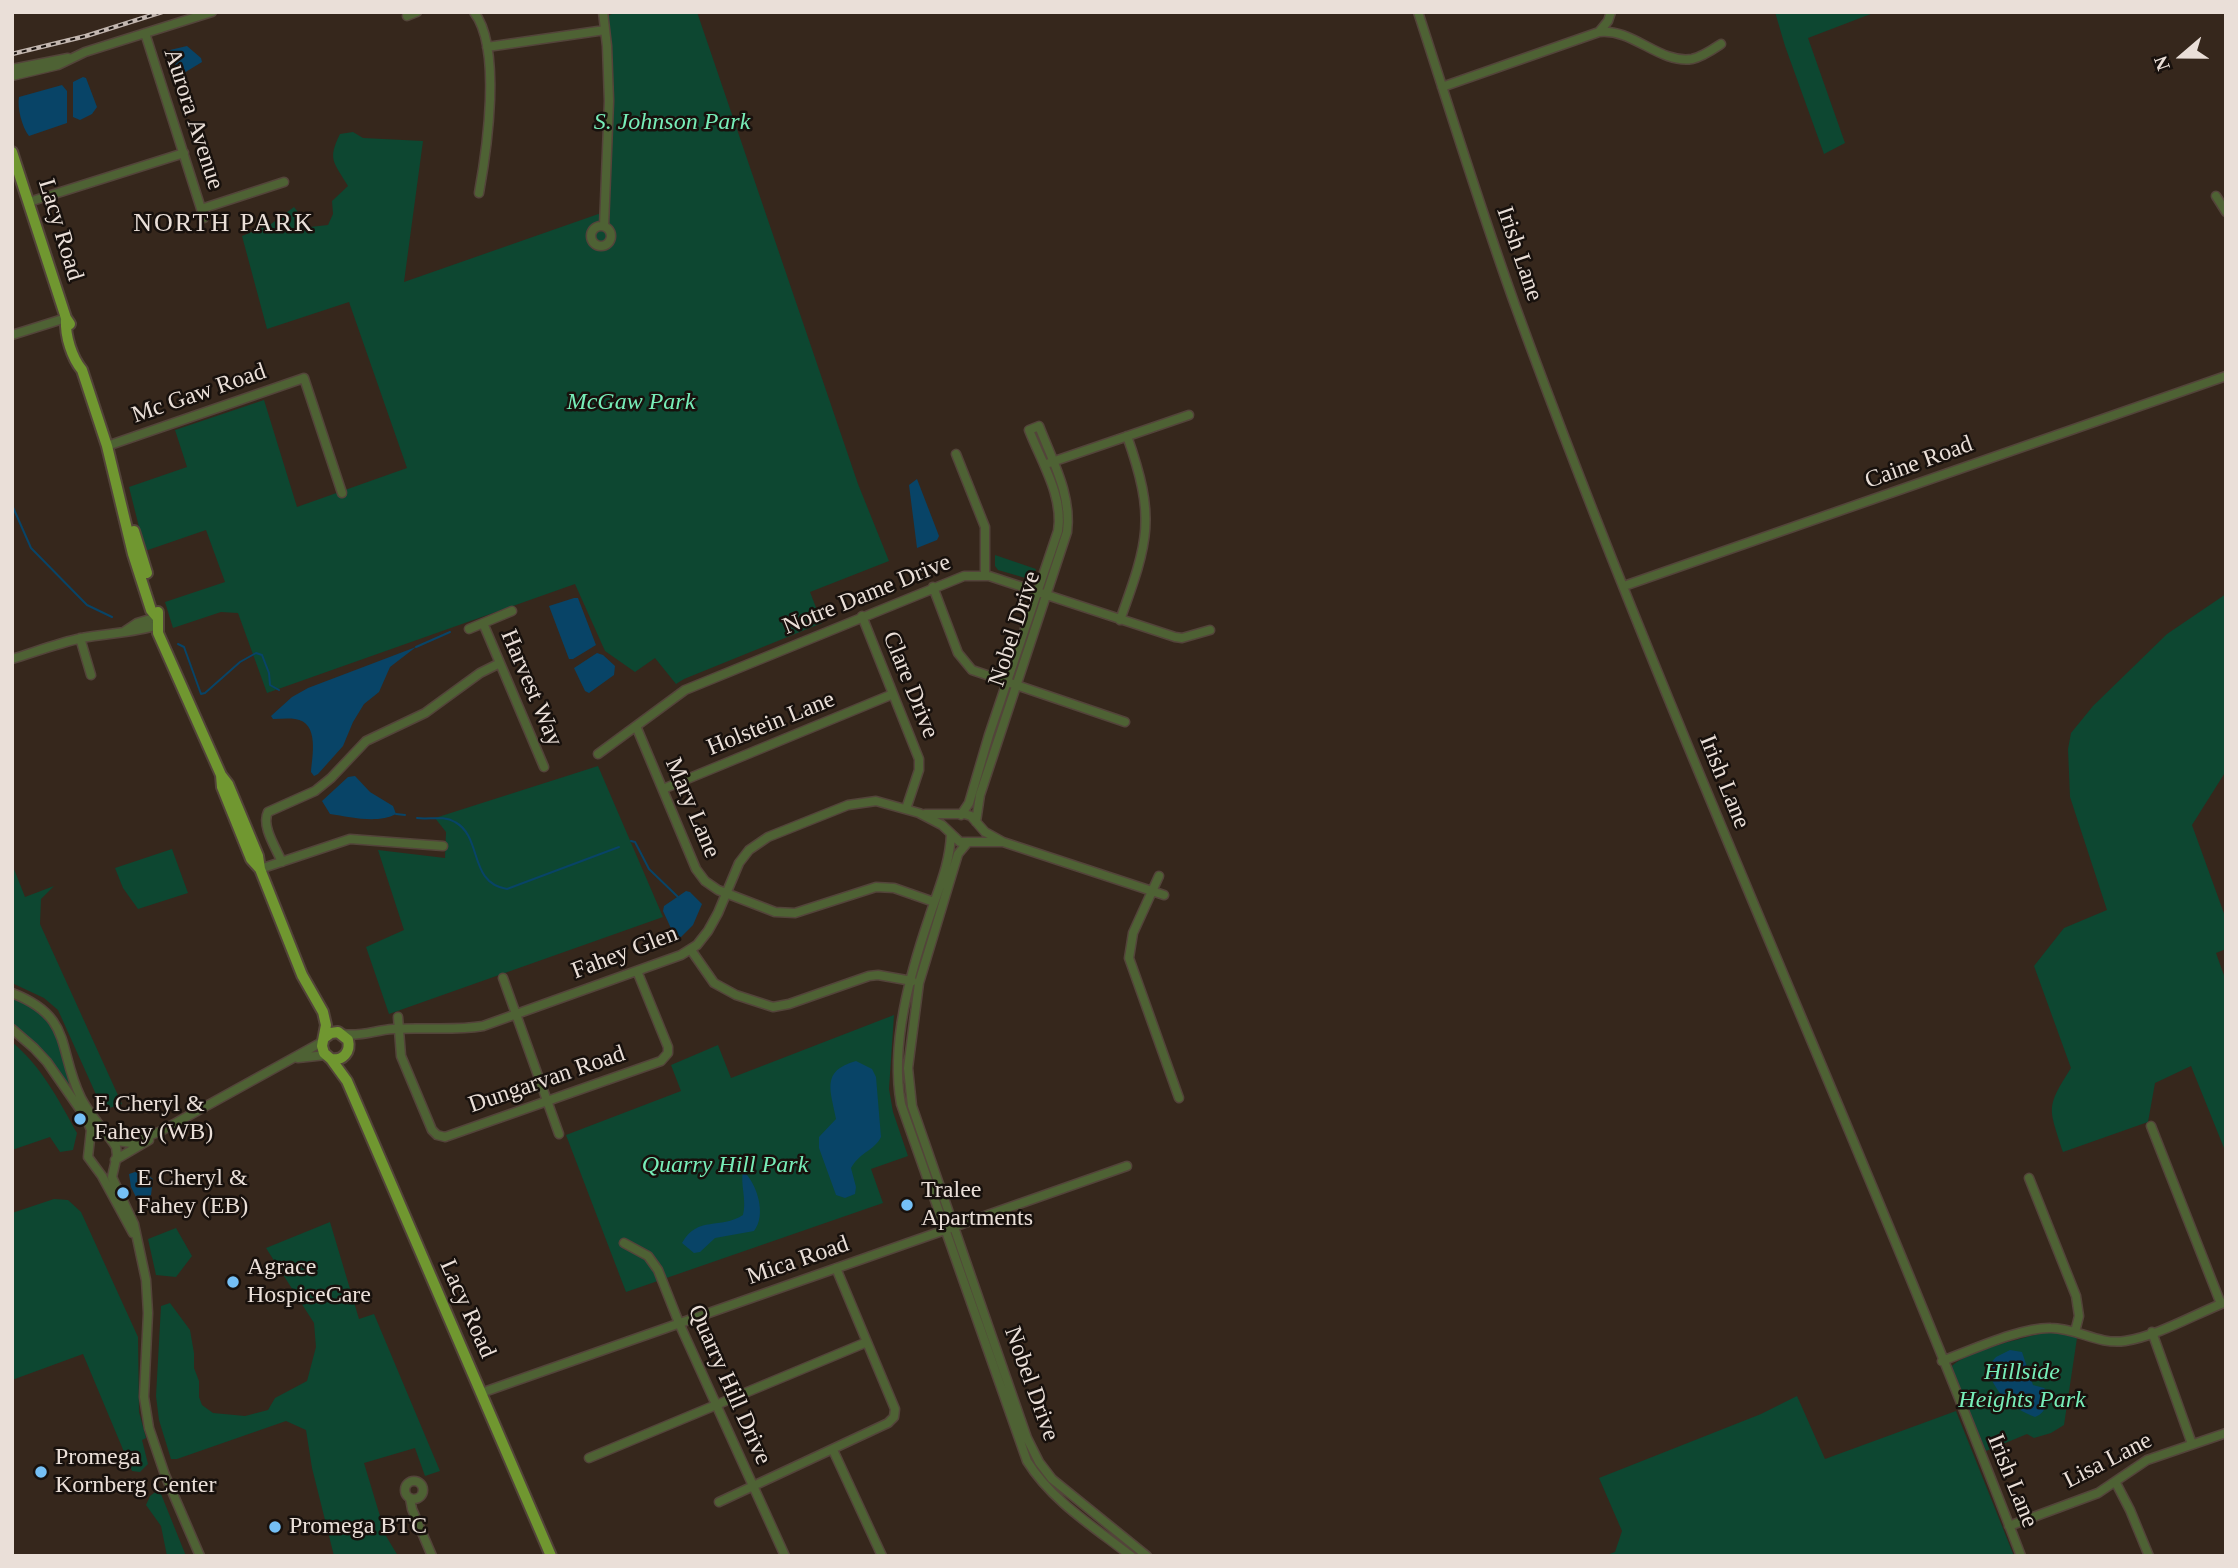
<!DOCTYPE html>
<html>
<head>
<meta charset="utf-8">
<style>
	body { margin:0 }
	#map { position:relative; width:2238px; height:1568px; overflow:hidden; background:#36271c; font-family:"Times New Roman",serif }
	canvas { display:block }
	.frame { position:absolute; inset:0; border:14px solid #eadfd8; pointer-events:none }
	.north { position:absolute; left:2147px; top:21px; width:70px; height:70px; -webkit-text-stroke:5px #18110d; paint-order:stroke; rotate:250deg; font-size:19px; font-weight:700; line-height:28px; text-align:center; color:#eadfd8 }
	.north::after { content:''; display:block; margin:auto; width:24px; height:32px; background:#eadfd8; clip-path:polygon(50% 0,100% 100%,50% 72%,0 100%) }
</style>
</head>
<body>
<div id="map">
<canvas width="2238" height="1568"></canvas>
<div class="frame"></div>
<div class="north">N</div>
</div>
<script>
const ctx = document.querySelector('canvas').getContext('2d');
ctx.lineJoin = 'round';
function fill(path, color) { ctx.fillStyle = color; ctx.fill(path, 'evenodd'); }
function strokePath(path, color, width, dash) { ctx.strokeStyle = color; ctx.lineWidth = width; ctx.lineCap = dash ? 'butt' : 'round'; ctx.setLineDash(dash || []); ctx.stroke(path); }
function write(font, color, halo, rows, align = 'center') {
  ctx.font = font + ' "Times New Roman",serif'; ctx.lineWidth = 5; ctx.setLineDash([]); ctx.textBaseline = 'middle'; ctx.strokeStyle = halo; ctx.fillStyle = color; for (const [text, x, y, turn = 0] of rows) {
    ctx.save(); ctx.translate(x, y); ctx.rotate((+turn || 0) * Math.PI / 180); ctx.textAlign = isNaN(turn) ? turn : align; if (halo) ctx.strokeText(text, 0, 0); ctx.fillText(text, 0, 0); ctx.restore();
  }
}
fill(new Path2D(`
	M617,12H697L858,484L889,561L810,592L822,623L684,679L676,684L655,658L635,672L605,651L575,584L267,693L238,613L221,612L173,628L165,602L225,582L206,530L145,551L129,487L187,467L175,430L264,400L297,507L407,468L349,302L267,329L242,236L271,224L294,207L310,227L328,225L333,214L332,201L348,186C334,162 327,160 340,134L353,132L363,138L423,141L404,282L607,211L613,102L607,16Z
	M1775,12H1876L1808,38L1845,143L1824,154L1785,46Z
	M995,555L1036,569L1033,578L1029,579L998,570L995,566Z
	M2226,594V771L2192,825L2226,919V949L2216,953L2226,981V1153L2191,1066L2155,1083L2148,1122L2063,1152C2049,1107 2045,1109 2071,1068L2034,966L2064,928L2107,910L2070,797L2068,749L2071,733L2093,706L2167,634Z
	M598,766L663,917L389,1014L366,947L404,930L378,850L445,858L446,832L435,818Z
	M172,849L188,893L138,909L123,888L115,868Z
	M12,864L25,897L54,886L41,899L40,924L122,1104L103,1110L58,1010L44,998L12,983Z
	M12,997C62,1016 65,1059 80,1104L12,1027Z
	M894,1015L889,1089L893,1112L908,1156L871,1169L883,1203L626,1292L566,1135L681,1091L671,1065L718,1045L731,1078Z
	M12,1042C42,1067 58,1099 77,1133L73,1150L60,1152L50,1137L12,1150Z
	M54,1199L68,1200L81,1212L138,1337L139,1412L146,1438L142,1440L148,1464L140,1472L132,1471L83,1354L12,1380V1213Z
	M330,1222L359,1319L374,1314L440,1471L425,1476L415,1448L364,1463L386,1536L398,1556H334L312,1468L306,1430L286,1421L177,1459H171L159,1420L156,1396L161,1306L170,1303L190,1330L194,1353V1368L199,1381V1397L202,1405L213,1413L245,1416L268,1410L275,1398L307,1381L316,1347L314,1323L266,1248Z
	M176,1228L192,1256L176,1277L156,1275L148,1239Z
	M2049,1332L2064,1333L2077,1338L2064,1425L2051,1433L2034,1438L2027,1434L1986,1451L1950,1369C1958,1353 2029,1336 2049,1332Z
	M1797,1396L1825,1459L1956,1411L2014,1556H1604L1615,1552L1622,1531L1599,1478L1761,1414Z
	M159,1489L186,1556H167L161,1526L146,1505L150,1496Z`), '#0d4731');
fill(new Path2D(`
	M187,46L201,58L202,62L179,76L170,50Z
	M83,77L86,78L97,107L92,114L80,120L73,117V82Z
	M62,85L67,91V123L29,136C22,127 17,108 19,97Z
	M917,479L939,536L937,540L917,548L909,485Z
	M574,598H578L596,645L573,659H569L549,606Z
	M416,647L390,667L379,692L364,704L353,722L343,746L318,774L314,776L311,772C312,757 320,722 295,719C288,718 280,719 273,719L271,716L292,697L308,688Z
	M597,653L603,655L615,666L614,675L589,693L585,691L574,668Z
	M355,776L370,792L393,806L396,814C378,824 350,817 330,814L322,801L348,777Z
	M686,891L690,892L702,904L693,925L680,938L675,937L663,911L664,906Z
	M856,1061L872,1069L876,1077L881,1137C874,1151 861,1151 851,1168L856,1187L855,1194L845,1198L836,1195L819,1148V1137L836,1119C831,1091 820,1071 856,1061Z
	M141,1170L153,1179L151,1195L143,1200L136,1197L131,1187L129,1174Z
	M743,1171C757,1183 767,1215 754,1231L715,1238L700,1252L694,1253L682,1243C698,1215 720,1230 743,1215C747,1200 740,1184 743,1171Z
	M2010,1350L2022,1352L2033,1385L2044,1388L2047,1391C2045,1403 2048,1412 2035,1417C2012,1408 1992,1392 1988,1366L1996,1357Z`), '#084467');
strokePath(new Path2D(`
	M12,505L31,548L87,605L112,617
	M178,644L184,647L201,694L205,693L240,662L256,653L262,655L269,673L270,685L279,690
	M416,647L450,632
	M396,814L405,815
	M417,818C429,820 443,815 455,822C483,837 468,883 507,889L619,847
	M631,841L635,842L649,869L678,897`), '#084467', 2);
const minor = new Path2D(`
	M474,12C502,48 487,149 479,193
	M603,12L607,46L609,101L604,226
	M1418,12C1450,110 1480,208 1515,305C1669,728 1860,1136 2021,1556
	M407,16L417,12
	M1599,32L1608,21L1611,12
	M145,33L204,218
	M487,47L605,30
	M12,69L68,58
	M12,76L58,65L85,52L212,12
	M1442,87L1599,32C1633,28 1659,64 1692,59C1702,57 1712,50 1721,44
	M2216,196L2226,212
	M29,202L184,153
	M201,209L284,182
	M591 236a10 10 0 1 1 20 0a10 10 0 1 1-20 0Z
	M12,335L66,318
	M107,446L304,378L342,493
	M956,454L985,527V575
	M1049,463L1189,415
	M1624,586L2226,376
	M933,587L958,653L972,670L1125,722
	M862,616L919,759V770L906,809
	M1120,620C1149,540 1156,518 1127,436
	M483,623L544,767
	M469,629L512,611
	M125,631L137,623L157,617
	M80,638L91,675
	M12,659C35,652 58,643 82,638C107,633 134,633 158,625
	M636,726L696,869L705,881L718,890L775,912L795,913L876,887L894,888L934,902
	M598,754L685,690L964,576H989L1175,637L1182,638L1210,630
	M663,789L893,694
	M925,814H965L971,816L985,832L1003,842L1164,895
	M961,815L969,803L989,735L1058,531C1064,497 1041,461 1029,430L1039,426C1052,460 1072,495 1067,532L980,795L976,822
	M951,834C950,864 938,890 929,918C910,974 890,1045 901,1104L1027,1461C1052,1501 1094,1527 1131,1556
	M968,842L958,854L919,983L908,1068L912,1106L1027,1438L1039,1462L1052,1479L1147,1556
	M282,862C276,848 261,826 268,812L315,791L331,778L366,741L425,713L480,673L500,663
	M260,869L350,839L443,846
	M1159,876L1133,933L1129,958L1179,1098
	M691,950L714,983L736,995L773,1007L789,1004L869,976L878,975L912,981
	M503,978L559,1134
	M12,993C74,1017 57,1049 81,1098C90,1116 105,1130 116,1147L117,1155L112,1177L134,1224L146,1280L148,1313L144,1397L149,1428L165,1475L200,1556
	M398,1017L401,1056L432,1130L437,1135L445,1137L661,1061L668,1053V1047L637,971
	M12,1029L34,1048L47,1062L86,1118L91,1130L88,1157L102,1176L133,1233
	M343,1034C360,1037 376,1030 393,1029C423,1027 453,1031 483,1026L681,955L697,945L708,931L718,913L739,863L749,850L768,837L848,805L876,801L919,813L942,825L960,842H1003
	M298,1058L326,1055
	M2151,1126L2221,1304
	M111,1140L131,1143L161,1131L322,1042
	M115,1160L149,1140
	M2029,1178L2076,1296L2079,1316L2075,1332
	M624,1243L648,1256L658,1270L679,1323L785,1556
	M2152,1332L2192,1444
	M1942,1361C1972,1350 2021,1327 2051,1328C2077,1328 2098,1345 2125,1341C2158,1336 2195,1314 2226,1302
	M481,1393L1127,1166
	M833,1450L882,1556
	M589,1458L867,1342
	M405 1490a9 9 0 1 1 18 0a9 9 0 1 1-18 0Z
	M2116,1483L2130,1510L2149,1556
	M410,1498L412,1509L432,1556
	M719,1502L888,1423L894,1417L895,1409L836,1268
	M2009,1526L2098,1493L2147,1460L2226,1433`);
const major = new Path2D(`
	M12,152L66,318L70,324
	M66,320C65,336 72,358 82,370L107,446L133,554L151,610L157,617
	M134,531L147,573
	M158,612V633L221,775
	M260,869L251,859L222,787L221,775L228,784L258,856L260,869L302,975L323,1012L326,1025L322,1046L324,1053L331,1059L347,1081L551,1556
	M324,1038L331,1033L338,1032L348,1040C351,1052 343,1061 331,1059`);
strokePath(minor, '#53443a', 11);
strokePath(major, '#53443a', 14);
strokePath(minor, '#4e6234', 8);
strokePath(major, '#709730', 10);
const rail = new Path2D(`
	M12,54L86,36L162,12`);
strokePath(rail, '#c3b7b0', 4.5);
strokePath(rail, '#18110d', 2, [5]);
for (const [x, y, r, color] of [
	[80,1119,7,"#75c0f6"],
	[123,1193,7,"#75c0f6"],
	[907,1205,7,"#75c0f6"],
	[233,1282,7,"#75c0f6"],
	[41,1472,7,"#75c0f6"],
	[275,1527,7,"#75c0f6"]
]) { const dot = new Path2D(); dot.arc(x, y, r, 0, 2 * Math.PI); ctx.fillStyle = color; ctx.fill(dot); strokePath(dot, '#18110d', 2.5); }
write('24px', '#eadfd8', '#18110d', [
	["Aurora Avenue",193,119,72],
	["Lacy Road",60,230,73],
	["Irish Lane",1519,254,71],
	["Mc Gaw Road",199,394,-19],
	["Caine Road",1919,463,-20],
	["Notre Dame Drive",867,595,-22],
	["Nobel Drive",1015,629,-72],
	["Clare Drive",910,685,68],
	["Harvest Way",531,688,67],
	["Holstein Lane",771,724,-22],
	["Irish Lane",1724,782,68],
	["Mary Lane",692,808,67],
	["Fahey Glen",625,953,-21],
	["Dungarvan Road",547,1080,-19],
	["Mica Road",798,1261,-19],
	["Lacy Road",467,1309,66],
	["Nobel Drive",1031,1384,70],
	["Quarry Hill Drive",729,1385,66],
	["Lisa Lane",2108,1461,-27],
	["Irish Lane",2012,1481,68]
]);
write('italic 24px', '#77edb8', '#18110d', [
	["S. Johnson Park",672,123],
	["McGaw Park",631,403],
	["Quarry Hill Park",725,1166],
	["Hillside",2022,1373],
	["Heights Park",2022,1401]
]);
write('24px', '#eadfd8', '#18110d', [
	["E Cheryl &",94,1105],
	["Fahey (WB)",94,1133],
	["E Cheryl &",137,1179],
	["Fahey (EB)",137,1207],
	["Tralee",921,1191],
	["Apartments",921,1219],
	["Agrace",247,1268],
	["HospiceCare",247,1296],
	["Promega",55,1458],
	["Kornberg Center",55,1486],
	["Promega BTC",289,1527]
], 'left');
ctx.letterSpacing = '2px';
write('26px', '#eadfd8', '#18110d', [
	["NORTH PARK",224,224]
]);
ctx.letterSpacing = '0px';
</script>
</body>
</html>
